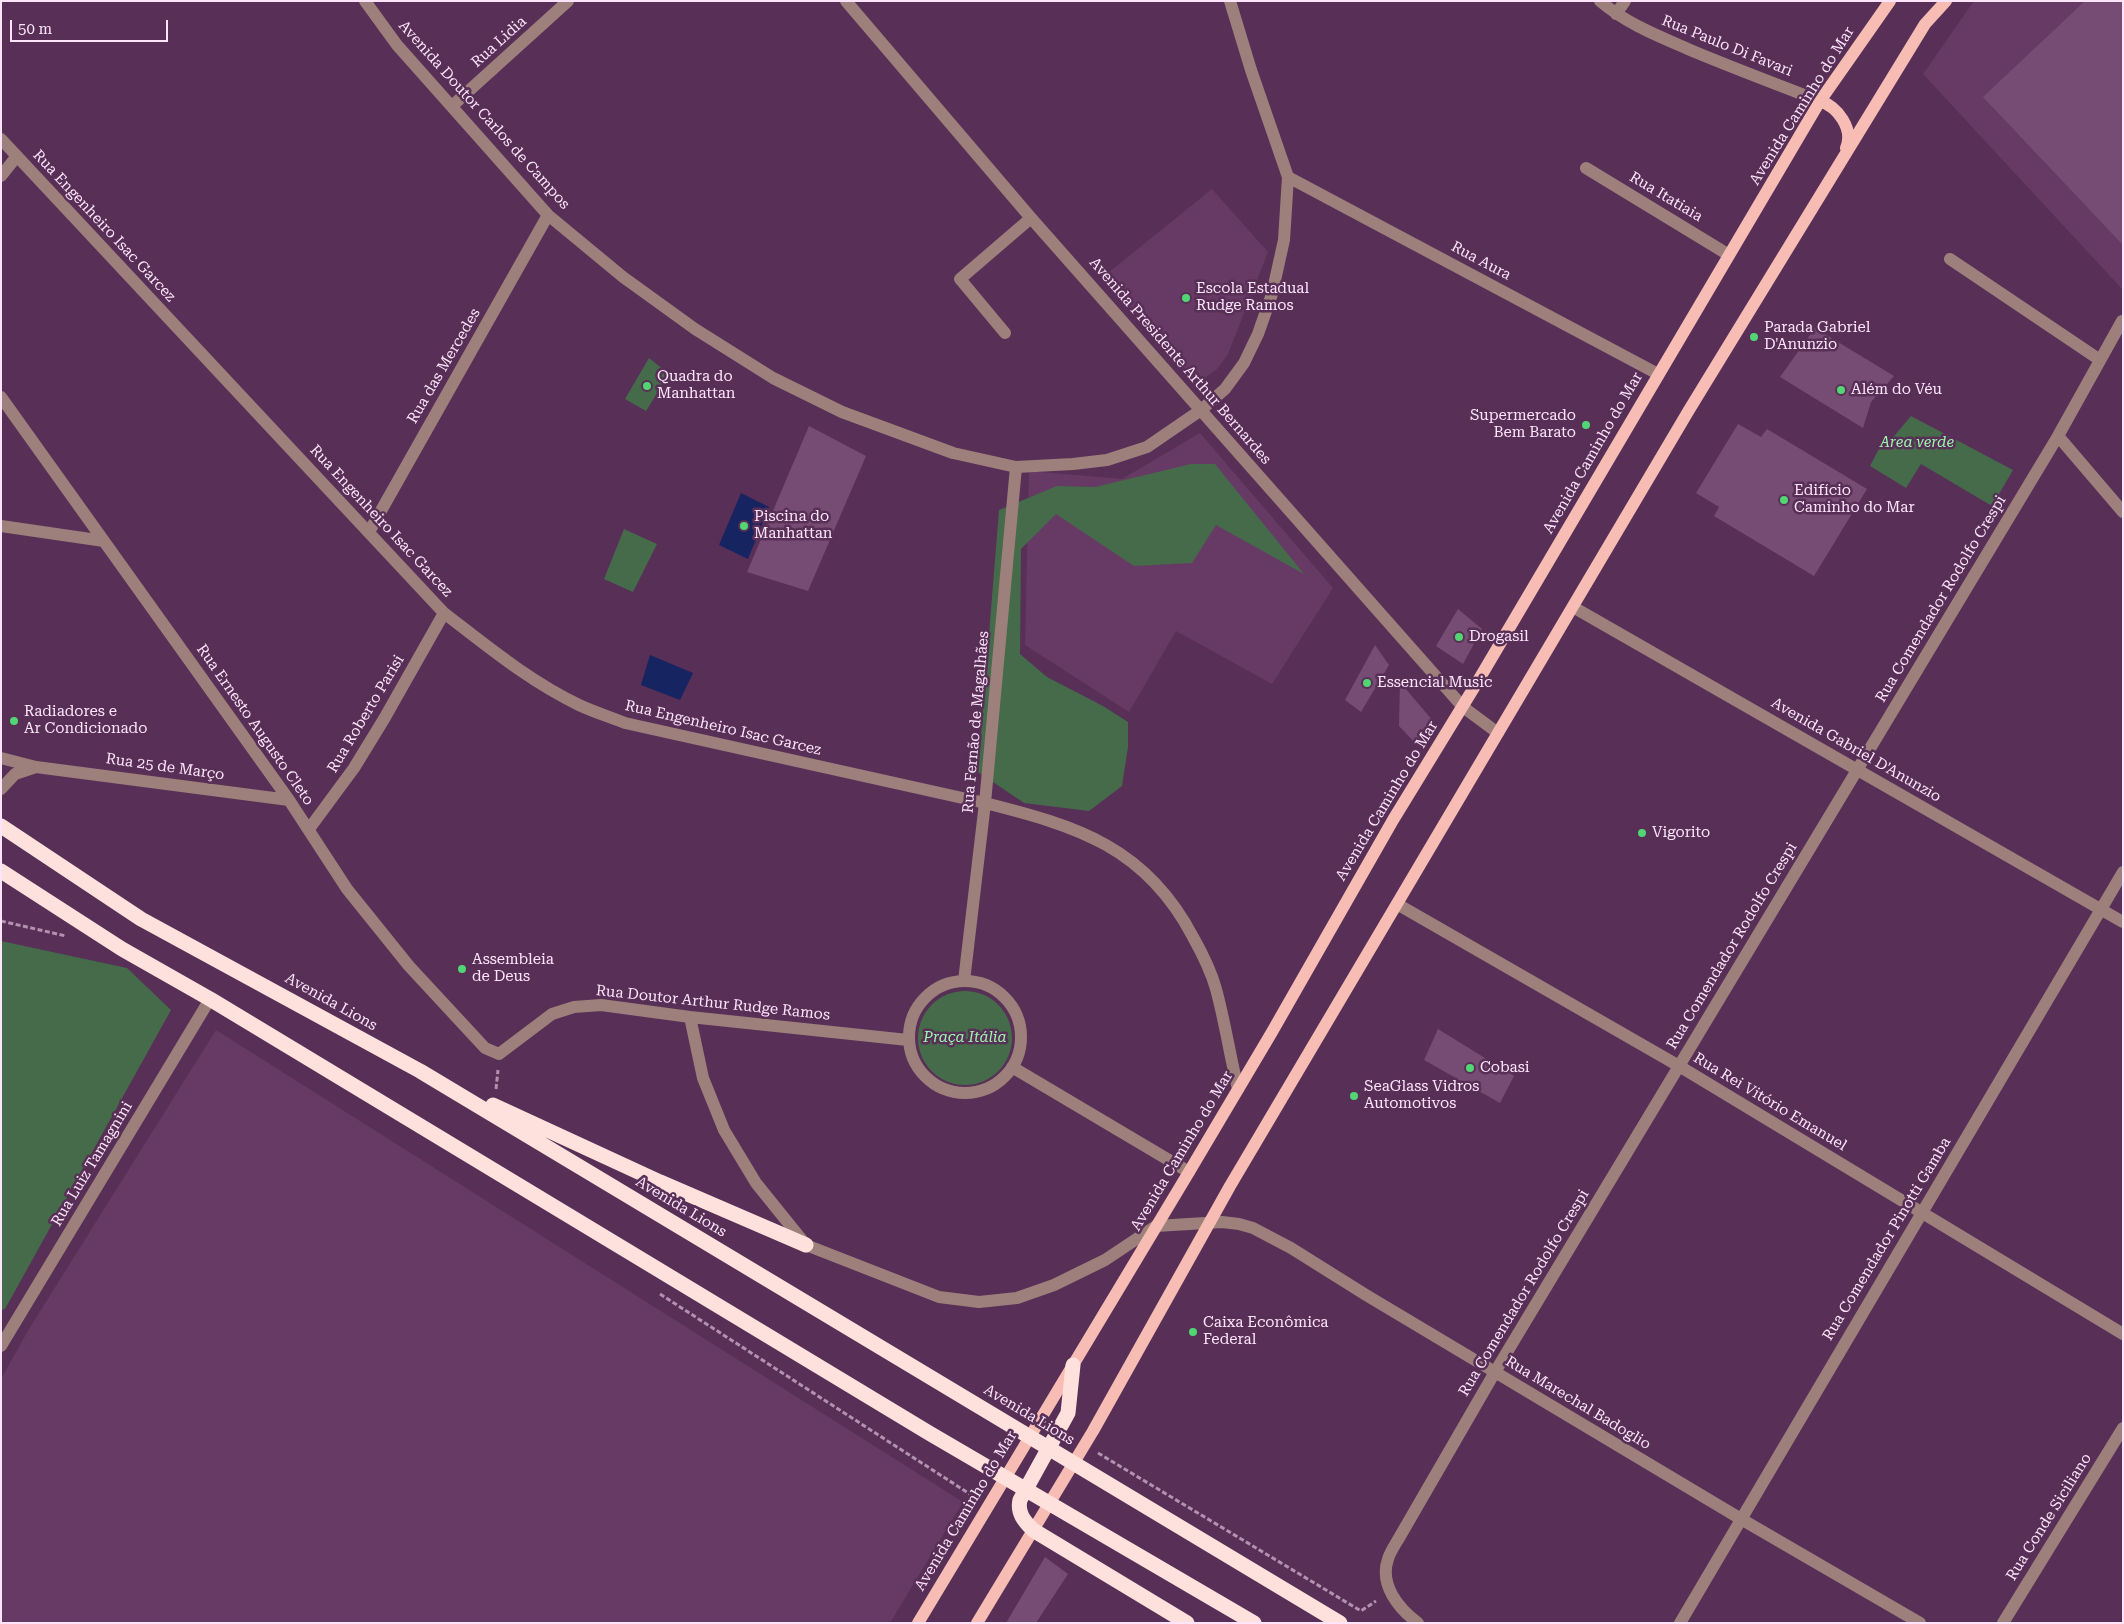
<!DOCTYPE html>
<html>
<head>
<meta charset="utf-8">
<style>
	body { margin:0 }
	#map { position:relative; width:2124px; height:1624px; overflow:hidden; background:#582f56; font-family:"Roboto Serif",serif }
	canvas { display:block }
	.frame { position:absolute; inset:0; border:2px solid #fde4fb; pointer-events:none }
	.scale { position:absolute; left:10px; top:20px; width:158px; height:22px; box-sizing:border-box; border:2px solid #fde4fb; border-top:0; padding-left:6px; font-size:15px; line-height:18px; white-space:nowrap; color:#fde4fb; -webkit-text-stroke:4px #582f56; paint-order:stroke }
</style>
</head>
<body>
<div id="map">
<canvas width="2124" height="1624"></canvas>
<div class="frame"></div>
<div class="scale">50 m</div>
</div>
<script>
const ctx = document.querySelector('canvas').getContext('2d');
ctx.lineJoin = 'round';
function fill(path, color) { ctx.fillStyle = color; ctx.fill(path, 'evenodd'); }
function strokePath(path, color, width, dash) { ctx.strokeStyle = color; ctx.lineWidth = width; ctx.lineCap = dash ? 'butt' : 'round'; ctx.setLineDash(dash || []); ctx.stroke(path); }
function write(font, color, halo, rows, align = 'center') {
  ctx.font = font + ' "Roboto Serif",serif'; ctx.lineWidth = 5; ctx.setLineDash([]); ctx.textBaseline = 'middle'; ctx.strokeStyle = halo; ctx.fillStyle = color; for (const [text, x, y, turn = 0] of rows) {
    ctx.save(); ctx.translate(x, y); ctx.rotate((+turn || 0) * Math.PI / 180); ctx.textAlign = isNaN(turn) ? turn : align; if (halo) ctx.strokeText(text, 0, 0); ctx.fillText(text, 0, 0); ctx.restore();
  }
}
fill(new Path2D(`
	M1974,1H2123V290L1923,74Z
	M1212,189L1268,252L1228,354L1217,369L1196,384L1103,277Z
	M1200,433L1333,588L1272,684L1176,631L1129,712L1025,645L1029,471L1122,479Z
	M216,1030L963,1502L890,1623H1V1379L29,1329Z`), '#673a65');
fill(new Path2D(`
	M649,358L669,374L646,411L625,399Z
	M1911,416L2013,470L1992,506L1921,464L1906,488L1870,466L1884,439L1889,442Z
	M1191,464H1215L1304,574L1216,525L1192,563L1134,566L1056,514L1021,549L1020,654L1047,677L1103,706L1128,722V747L1122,786L1089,811L1024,803L978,772L999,510L1057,486L1095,487Z
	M624,529L657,544L633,592L604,579Z
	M1,941L127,968L171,1010L5,1309L1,1310Z
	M918 1038a47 47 0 1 1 94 0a47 47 0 1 1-94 0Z`), '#456b4b');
fill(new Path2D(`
	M741,493L769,507L748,559L719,545Z
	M650,655L693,673L680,700L641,685Z`), '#162462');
fill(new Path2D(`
	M2085,1H2123V245L1983,97Z
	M1815,328L1894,376L1871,402L1863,428L1780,377Z
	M1738,424L1761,437L1767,429L1867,489L1814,576L1714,516L1719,507L1696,493Z
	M809,426L866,456L808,591L747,572Z
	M1458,609L1482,629L1463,664L1436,646Z
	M1375,645L1389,665L1361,712L1345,700Z
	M1400,682L1433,721L1418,746L1399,726Z
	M1438,1029L1514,1076L1500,1103L1424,1060Z
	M1045,1557L1068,1574L1036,1623H1006Z`), '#764c74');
strokePath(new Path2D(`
	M1,921L66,936
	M496,1089L498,1070
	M660,1294L976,1498
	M1098,1453L1361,1611L1376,1601`), '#b292b0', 3, [5, 2.5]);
strokePath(new Path2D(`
	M365,1L397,45L548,215L623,277L695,329L773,378L842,412L953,453L1016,467L1073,464L1107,460L1147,447L1201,410L1225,389L1244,363L1258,334L1272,294L1284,240L1288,177L1251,70L1230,1
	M846,1L1031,218L1463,707L1498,733
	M1600,1C1628,25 1661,37 1695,52C1736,69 1778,85 1820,101
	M1616,14L1625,1
	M452,106L568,1
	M1,139L444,613C487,646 529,681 579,705C594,712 610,717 625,723L985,803C1077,826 1146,847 1193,937C1202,953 1211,971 1216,989C1225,1022 1230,1056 1238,1089
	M1586,168L1729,255
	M1,176L17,156
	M1288,177L1658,374
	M1950,259L2100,360
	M1005,333L960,279L1031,218
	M1,397L289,800L347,889L409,966L485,1048L499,1054L552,1014L574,1007L601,1005L690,1017L908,1040
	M2058,436L2123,512
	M1,526L104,541
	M369,532L548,215
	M1573,607L2123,922
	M1,758L36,767L289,800
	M1,789L15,774L36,767
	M309,829L354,768L384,719L444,613
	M1397,904L1679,1066L2123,1334
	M964,981L985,803L1016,467
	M909 1037a56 56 0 1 1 112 0a56 56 0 1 1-112 0Z
	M690,1017L703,1078L724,1130L756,1183L806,1245L939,1297L979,1302L1017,1298L1054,1285L1105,1260L1156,1226L1222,1222L1239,1224L1253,1228L1291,1248L1366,1295L1741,1519L1920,1623
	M1012,1067L1189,1172
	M1,1346L210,999
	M1418,1623C1399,1609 1379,1585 1388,1559C1390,1552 1395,1545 1399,1538L1495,1372L2058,436L2122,321
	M1680,1623L2123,872
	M2003,1623L2123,1428`), '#9d807b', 12);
strokePath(new Path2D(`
	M1820,101C1838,107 1854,129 1846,148
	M918,1623L1189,1172L1272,1032L1393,820L1478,681L1820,101L1890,1
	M977,1623L1093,1431L1230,1186L1689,410L1925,24L1946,1`), '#f7bcb3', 12);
strokePath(new Path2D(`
	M1,826L141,919L420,1071L1340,1623
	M1,871L122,949L210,999L929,1433L1254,1623
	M493,1105L660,1182L806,1245
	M1073,1365L1068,1413L1020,1500C1017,1513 1024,1521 1033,1530L1187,1623`), '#fee1dc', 15);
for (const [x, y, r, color] of [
	[1186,298,5,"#52d673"],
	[1754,337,5,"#52d673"],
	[647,386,5,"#52d673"],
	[1841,390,5,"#52d673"],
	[1586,425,5,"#52d673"],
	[1784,500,5,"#52d673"],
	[744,526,5,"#52d673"],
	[1459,637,5,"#52d673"],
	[1367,683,5,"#52d673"],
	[14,721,5,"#52d673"],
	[1642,833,5,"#52d673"],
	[462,969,5,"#52d673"],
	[1470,1068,5,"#52d673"],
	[1354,1096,5,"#52d673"],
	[1193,1332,5,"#52d673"]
]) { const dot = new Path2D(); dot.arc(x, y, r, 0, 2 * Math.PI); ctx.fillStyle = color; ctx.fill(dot); strokePath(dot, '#582f56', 2); }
write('15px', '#fde4fb', '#582f56', [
	["Rua Lidia",499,42,-42],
	["Rua Paulo Di Favari",1727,46,22],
	["Avenida Caminho do Mar",1802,106,-58],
	["Avenida Doutor Carlos de Campos",484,115,48],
	["Rua Itatiaia",1666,197,31],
	["Rua Engenheiro Isac Garcez",104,226,47],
	["Rua Aura",1481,261,28],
	["Avenida Presidente Arthur Bernardes",1180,361,49],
	["Rua das Mercedes",444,366,-60],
	["Avenida Caminho do Mar",1593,453,-60],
	["Rua Engenheiro Isac Garcez",381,521,47],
	["Rua Comendador Rodolfo Crespi",1941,599,-59],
	["Rua Roberto Parisi",366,714,-59],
	["Rua Fernão de Magalhães",976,722,-85],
	["Rua Ernesto Augusto Cleto",255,725,55],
	["Rua Engenheiro Isac Garcez",723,728,13],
	["Avenida Gabriel D'Anunzio",1856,750,30],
	["Rua 25 de Março",165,767,8],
	["Avenida Caminho do Mar",1387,801,-59],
	["Rua Comendador Rodolfo Crespi",1732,946,-59],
	["Avenida Lions",331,1002,29],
	["Rua Doutor Arthur Rudge Ramos",713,1003,6],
	["Rua Rei Vitório Emanuel",1770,1102,31],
	["Avenida Caminho do Mar",1182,1151,-59],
	["Rua Luiz Tamagnini",92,1164,-59],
	["Avenida Lions",681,1207,31],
	["Rua Comendador Pinotti Gamba",1887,1239,-59],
	["Rua Comendador Rodolfo Crespi",1524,1293,-59],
	["Rua Marechal Badoglio",1578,1403,31],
	["Avenida Lions",1029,1415,31],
	["Avenida Caminho do Mar",966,1511,-59],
	["Rua Conde Siciliano",2049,1517,-58]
]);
write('15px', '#fde4fb', '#582f56', [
	["Escola Estadual",1196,289],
	["Rudge Ramos",1196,306],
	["Parada Gabriel",1764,328],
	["D'Anunzio",1764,345],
	["Quadra do",657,377],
	["Manhattan",657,394],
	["Além do Véu",1851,390],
	["Supermercado",1576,416,"right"],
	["Bem Barato",1576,433,"right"],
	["Edifício",1794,491],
	["Caminho do Mar",1794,508],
	["Piscina do",754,517],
	["Manhattan",754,534],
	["Drogasil",1469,637],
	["Essencial Music",1377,683],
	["Radiadores e",24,712],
	["Ar Condicionado",24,729],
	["Vigorito",1652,833],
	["Assembleia",472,960],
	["de Deus",472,977],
	["Cobasi",1480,1068],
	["SeaGlass Vidros",1364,1087],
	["Automotivos",1364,1104],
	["Caixa Econômica",1203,1323],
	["Federal",1203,1340]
], 'left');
write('italic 15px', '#98f7a9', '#582f56', [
	["Area verde",1917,443],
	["Praça Itália",965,1038]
]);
</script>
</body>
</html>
